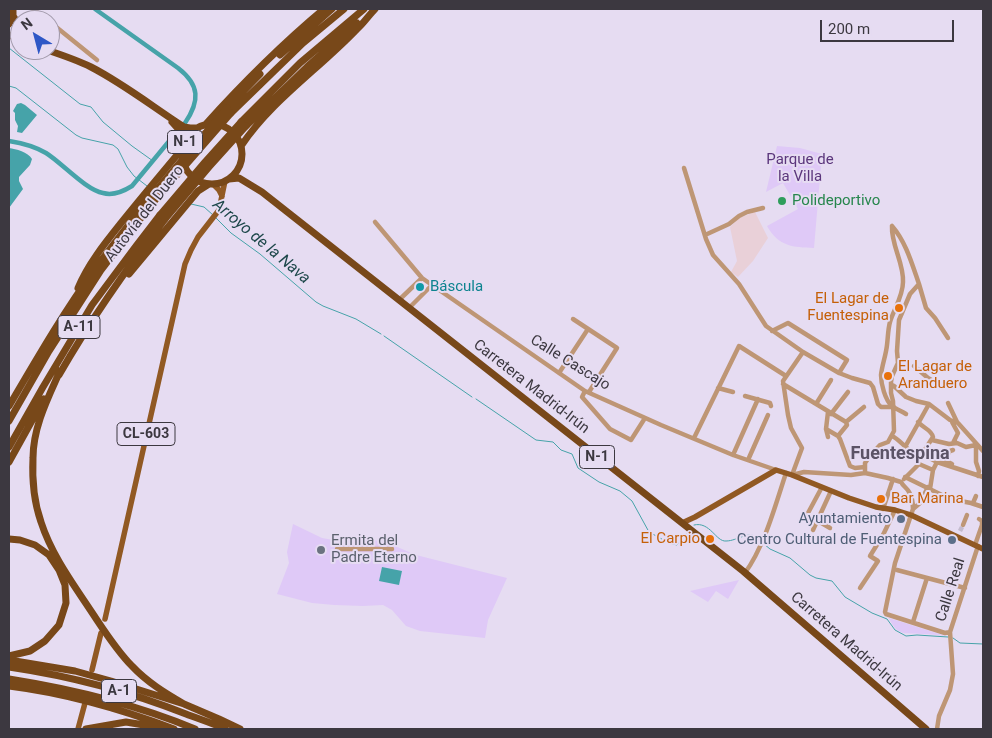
<!DOCTYPE html>
<html>
<head>
<meta charset="utf-8">
<style>
	body { margin:0 }
	#map { position:relative; width:992px; height:738px; overflow:hidden; background:#e6dcf2; font-family:Roboto,sans-serif }
	canvas { display:block }
	.frame { position:absolute; inset:0; border:10px solid #3c3840; pointer-events:none }
	.north { position:absolute; left:10px; top:10px; width:50px; height:50px; box-sizing:border-box; background:#e6dcf2; border:1px solid #a29aab; border-radius:50%; rotate:323deg; font-size:14px; font-weight:700; line-height:20px; text-align:center; color:#3c3840 }
	.north::after { content:''; display:block; margin:auto; width:18px; height:22px; background:#2e57c6; clip-path:polygon(50% 0,100% 100%,50% 72%,0 100%) }
	.scale { position:absolute; left:820px; top:20px; width:134px; height:22px; box-sizing:border-box; border:2px solid #3c3840; border-top:0; padding-left:6px; font-size:15px; line-height:18px; white-space:nowrap; color:#3c3840; -webkit-text-stroke:4px #e6dcf2; paint-order:stroke }
</style>
</head>
<body>
<div id="map">
<canvas width="992" height="738"></canvas>
<div class="frame"></div>
<div class="north">N</div>
<div class="scale">200 m</div>
</div>
<script>
const ctx = document.querySelector('canvas').getContext('2d');
ctx.lineJoin = 'round';
function fill(path, color) { ctx.fillStyle = color; ctx.fill(path, 'evenodd'); }
function strokePath(path, color, width, dash) { ctx.strokeStyle = color; ctx.lineWidth = width; ctx.lineCap = dash ? 'butt' : 'round'; ctx.setLineDash(dash || []); ctx.stroke(path); }
function write(font, color, halo, rows, align = 'center') {
  ctx.font = font + ' Roboto,sans-serif'; ctx.lineWidth = 4; ctx.setLineDash([]); ctx.textBaseline = 'middle'; ctx.strokeStyle = halo; ctx.fillStyle = color; for (const [text, x, y, turn = 0] of rows) {
    ctx.save(); ctx.translate(x, y); ctx.rotate((+turn || 0) * Math.PI / 180); ctx.textAlign = isNaN(turn) ? turn : align; if (halo) ctx.strokeText(text, 0, 0); ctx.fillText(text, 0, 0); ctx.restore();
  }
}
fill(new Path2D(`
	M755,212L768,238L753,261L738,277L731,272L737,261L730,227L739,218Z`), '#e9d0d8');
fill(new Path2D(`
	M777,146L800,148L822,154L814,248C793,247 779,247 767,226L798,209L783,183L766,192Z
	M293,524L322,538L333,540L369,539L388,543L416,555L507,578L488,620L485,638L420,631L406,626L392,610L383,605L363,606L334,605L312,603L277,594L289,563L287,552Z
	M739,580L728,599L716,591L708,602L690,591Z
	M889,618L946,636C938,635 930,634 922,634C905,633 897,636 889,618Z`), '#dfc9f7');
fill(new Path2D(`
	M21,103L25,105L37,115L22,133L17,132L18,126L15,120V113L13,111L17,104Z
	M9,148C16,149 28,152 32,159L30,165L19,177V181L23,189L9,208Z
	M382,567L402,571L399,585L379,581Z`), '#46a3a9');
strokePath(new Path2D(`
	M9,48L80,104L91,107L103,122L132,146L153,161
	M9,86L16,88L76,135L82,138L113,145L118,149L127,167L134,176L147,186
	M191,204L204,207L213,215
	M216,218L231,233L260,254L316,302L323,306L356,319L381,334
	M384,336L472,397
	M476,399L536,440L553,442L561,450L572,454L578,468L599,482L620,491L632,501L649,532L669,543L677,545L686,534
	M694,525C710,521 716,542 726,541C738,541 749,529 760,539
	M764,544L770,549L790,558L810,575L816,578L832,581L845,597L872,613L887,619L895,630L906,636L917,635L948,637
	M953,638L960,643L983,644`), '#46a3a9', 1);
strokePath(new Path2D(`
	M95,9L178,68C200,85 200,101 185,123
	M9,141C22,143 34,146 46,153C62,163 86,190 103,193C113,196 124,191 132,186L175,134`), '#46a3a9', 4.5);
strokePath(new Path2D(`
	M960,531L963,525`), '#c4bbce', 4.5, [4.5, 2]);
strokePath(new Path2D(`
	M33,9L47,20
	M50,22L97,60
	M684,168L706,239L713,255L739,284L766,326L803,352L839,373L852,378L870,383L873,387L878,404L881,407H894
	M375,222L422,278
	M892,226C891,245 904,263 903,282C903,296 894,309 890,322C888,329 888,337 887,345C886,355 882,365 881,375C881,384 885,400 892,406C896,409 901,411 906,414
	M705,235L729,224L739,216L747,212L763,208
	M919,284L926,308L935,318L948,338
	M399,300L422,278L432,285
	M409,308L432,285L585,391L661,425L733,455L776,470
	M573,319L617,348L589,392
	M772,331L788,323L847,360L839,373
	M914,366L928,378L943,387
	M559,373L588,329
	M783,384L846,422L864,407
	M892,385L894,386L906,397L916,401L929,404L950,420L958,423L983,451
	M718,388L733,392
	M585,391L582,397L610,429L631,440L645,418
	M745,396L770,403L771,406
	M948,403L957,422
	M816,404L831,380
	M831,414L848,392
	M918,422C923,428 932,430 933,437L922,454
	M952,422L958,433L953,443
	M826,429L838,436L840,439L850,466L855,468L865,467
	M838,436L847,425L846,422
	M892,436C898,439 901,443 906,447C909,450 914,452 918,454L920,455L922,454L937,462L983,477
	M828,437L826,429L828,412
	M694,438L739,346L786,376
	M932,440L949,444L957,443L966,447L976,445
	M976,445V462L979,471L978,476
	M905,447L929,404
	M733,455L758,399
	M748,460L768,415
	M952,464L944,460L950,451L953,450
	M865,473V463L870,456L880,445L888,442L894,431L893,401L891,393V382L892,376L898,363L897,351L899,320L910,294L919,284C912,264 906,242 892,226
	M792,475L804,472L851,475L865,473L888,478L901,482C903,486 907,488 909,492C912,497 913,503 913,509L895,563L885,612L886,614L945,633L950,632
	M792,475L802,448L791,428L788,415L783,381L803,352
	M905,477L946,497L955,500L971,503L983,507
	M904,479L919,464L933,470
	M930,489L933,470L937,462
	M973,503L976,496
	M883,509L893,479
	M913,509L920,503L928,487
	M808,513L822,487
	M818,521L830,528
	M963,525L967,515
	M813,530L831,491
	M975,545L982,525V521L979,519
	M337,549H392
	M897,570L965,588
	M745,573C765,545 775,506 786,473
	M860,588L878,561L870,556L883,535L895,510
	M913,622L927,578
	M937,729L939,716L950,690L953,674L950,632L978,546`), '#be9675', 4.5);
strokePath(new Path2D(`
	M213,184L219,190L222,196
	M682,523L695,517L776,470L792,475L849,498L876,507L895,510L911,515L983,549
	M105,619L185,264L191,250L198,237L219,210L225,181
	M92,670L101,633
	M78,729L85,703`), '#915923', 5.5);
strokePath(new Path2D(`
	M13,16L20,27
	M9,24L13,16V9
	M9,35L20,39
	M47,50C62,55 77,60 91,67C124,84 153,107 184,127L190,128H198
	M280,55L332,9
	M227,108L260,74
	M231,113L303,43L344,9
	M172,122L180,131L185,142
	M241,122L300,63L364,9
	M182 154a30 30 0 1 1 60 0a30 30 0 1 1-60 0Z
	M205,125C242,84 281,45 324,9
	M246,126L307,67L357,23
	M241,146C272,100 319,69 357,29C364,23 369,15 375,9
	M229,179L239,178L262,192L743,571L926,729
	M129,274L198,191L209,184
	M78,288C88,264 105,243 121,223C141,198 162,173 183,148
	M60,371C48,398 33,427 33,458C32,479 34,502 41,522C52,556 74,585 93,614C105,632 117,651 132,666C147,682 165,693 184,704
	M59,375C90,321 126,269 165,219
	M9,406C36,360 63,313 95,269C111,247 129,225 146,202
	M9,421L49,351L101,270L150,206
	M9,447L43,387L92,305L136,246L160,215
	M9,462L44,399
	M9,539L20,540L35,545L49,555L59,570L65,585L66,603L59,625L45,641L30,651L9,656
	M9,660L75,671L111,681L184,704L219,719L240,729
	M9,667C70,676 128,691 186,714C199,719 212,723 225,729
	M9,679C72,689 135,704 195,729
	M9,686C65,693 121,709 174,729
	M86,729L126,722L162,728`), '#784819', 7);
strokePath(new Path2D(`
	M146,202L227,108
	M150,206L231,113
	M160,215L205,162L241,122
	M165,219L209,167L246,126`), '#784819', 7);
for (const [x, y, r, color] of [
	[782,201,5,"#2e9e5b"],
	[420,287,5,"#0f9aa8"],
	[899,308,5,"#e8710a"],
	[888,376,5,"#e8710a"],
	[881,499,5,"#e8710a"],
	[901,519,5,"#5c6f8a"],
	[710,539,5,"#e8710a"],
	[952,540,5,"#5c6f8a"],
	[321,550,5,"#6b7280"]
]) { const dot = new Path2D(); dot.arc(x, y, r, 0, 2 * Math.PI); ctx.fillStyle = color; ctx.fill(dot); strokePath(dot, '#e6dcf2', 2); }
for (const [x, y, w] of [
	[185,142,35],
	[79,327,42],
	[146,434,58],
	[597,457,35],
	[119,691,35]
]) { const box = new Path2D(); box.roundRect(x - w / 2, y - 11.5, w, 23, 4); ctx.fillStyle = '#e6dcf2'; ctx.fill(box); strokePath(box, '#3c3840', 1); }
write('bold 14px', '#3c3840', null, [
	["N-1",185,142],
	["A-11",79,327],
	["CL-603",146,434],
	["N-1",597,457],
	["A-1",119,691]
]);
write('15px', '#5b367c', '#e6dcf2', [
	["Parque de",800,160],
	["la Villa",800,177]
]);
write('15px', '#27864d', '#e6dcf2', [
	["Polideportivo",792,201]
], 'left');
write('15px', '#3c3840', '#e6dcf2', [
	["Autovía del Duero",145,214,-52],
	["Calle Cascajo",570,363,32],
	["Carretera Madrid-Irún",531,387,38],
	["Calle Real",951,590,-72],
	["Carretera Madrid-Irún",846,642,41]
]);
write('15px', '#0d838f', '#e6dcf2', [
	["Báscula",430,287]
], 'left');
write('15px', '#c56008', '#e6dcf2', [
	["El Lagar de",889,299],
	["Fuentespina",889,316],
	["El Lagar de",898,367,"left"],
	["Aranduero",898,384,"left"],
	["Bar Marina",891,499,"left"],
	["El Carpio",700,539]
], 'right');
write('15px', '#4e5e75', '#e6dcf2', [
	["Ayuntamiento",891,519],
	["Centro Cultural de Fuentespina",942,540]
], 'right');
write('15px', '#5b616d', '#e6dcf2', [
	["Ermita del",331,541],
	["Padre Eterno",331,558]
], 'left');
write('italic 16px', '#1d474a', '#e6dcf2', [
	["Arroyo de la Nava",261,242,40]
]);
write('bold 18px', '#5c5366', '#e6dcf2', [
	["Fuentespina",900,454]
]);
</script>
</body>
</html>
